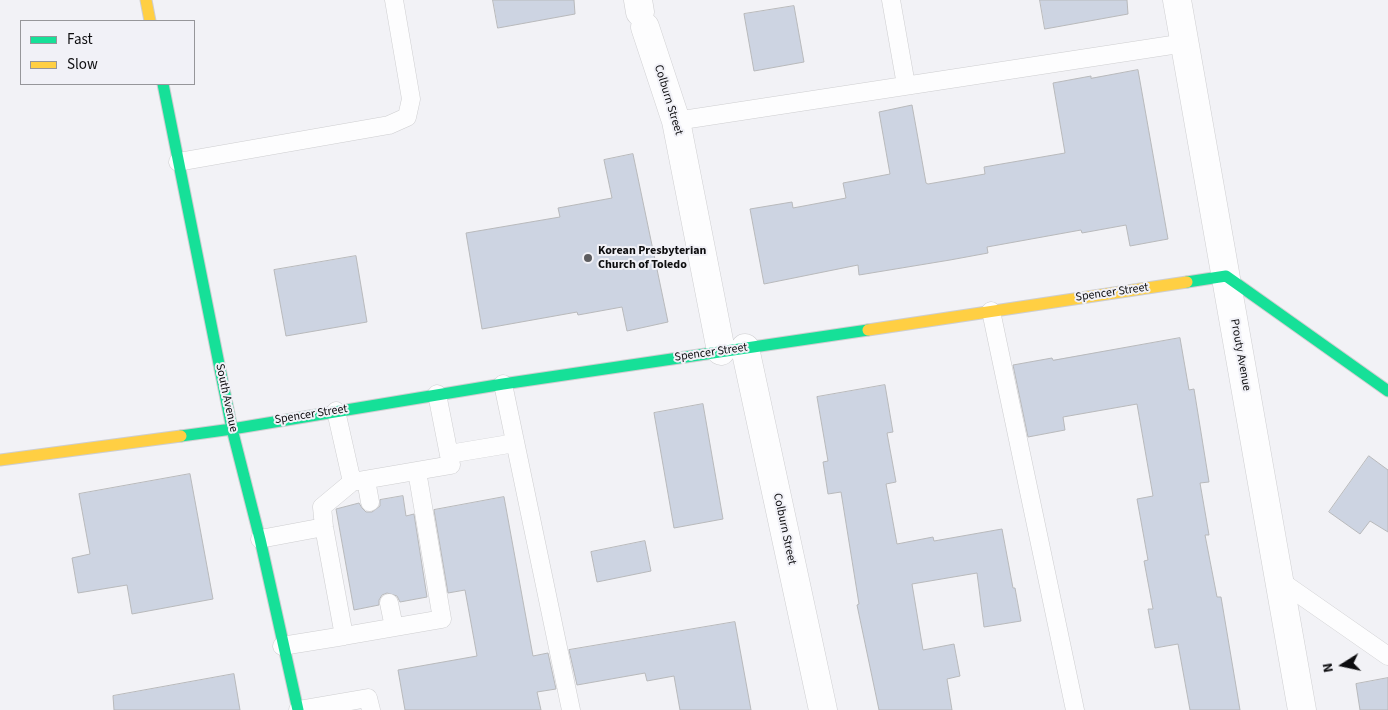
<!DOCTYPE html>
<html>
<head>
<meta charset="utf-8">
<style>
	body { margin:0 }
	#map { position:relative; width:1388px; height:710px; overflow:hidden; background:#f2f2f6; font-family:"Source Sans 3",sans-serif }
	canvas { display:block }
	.legend { position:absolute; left:20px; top:20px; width:175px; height:65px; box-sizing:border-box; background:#f1f1f7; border:1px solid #96969a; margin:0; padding:6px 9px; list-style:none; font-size:15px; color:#0d0d0f }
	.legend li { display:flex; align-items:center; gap:10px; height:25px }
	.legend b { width:25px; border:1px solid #96969a }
	.north { position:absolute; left:1318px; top:640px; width:50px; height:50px; -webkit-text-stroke:4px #f1f1f7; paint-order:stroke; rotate:260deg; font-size:14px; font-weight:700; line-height:20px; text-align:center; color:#0d0d0f }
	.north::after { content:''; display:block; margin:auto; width:18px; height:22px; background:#0d0d0f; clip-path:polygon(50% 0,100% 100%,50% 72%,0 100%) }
</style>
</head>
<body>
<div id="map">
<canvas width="1388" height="710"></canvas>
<ul class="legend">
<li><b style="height:6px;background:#16e098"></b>Fast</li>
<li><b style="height:6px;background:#ffcf43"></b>Slow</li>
</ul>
<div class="north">N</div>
</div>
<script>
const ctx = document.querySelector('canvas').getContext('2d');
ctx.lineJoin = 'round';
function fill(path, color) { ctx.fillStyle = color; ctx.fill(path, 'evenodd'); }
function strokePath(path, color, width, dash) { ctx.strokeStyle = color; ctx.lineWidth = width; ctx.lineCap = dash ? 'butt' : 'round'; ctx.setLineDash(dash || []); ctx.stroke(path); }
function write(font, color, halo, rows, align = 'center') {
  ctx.font = font + ' "Source Sans 3",sans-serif'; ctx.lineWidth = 4; ctx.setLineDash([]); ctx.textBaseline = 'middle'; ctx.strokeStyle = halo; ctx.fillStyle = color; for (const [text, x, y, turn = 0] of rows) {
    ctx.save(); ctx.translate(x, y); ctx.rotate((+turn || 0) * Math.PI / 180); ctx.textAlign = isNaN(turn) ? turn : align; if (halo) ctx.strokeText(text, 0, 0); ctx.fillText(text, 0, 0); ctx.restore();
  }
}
const building = new Path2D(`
	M493,0H574L575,14L498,28Z
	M1040,0H1127L1128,14L1045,29Z
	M794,6L804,62L754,71L744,14Z
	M1138,70L1168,239L1130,246L1126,225L1082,233L1081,230L987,247L988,253L950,260L859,275L858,265L764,284L750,209L792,202L793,208L846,198L843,183L890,174L879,112L912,105L926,183L928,184L985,174L984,167L1065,153L1053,83L1091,76V78Z
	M633,154L668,322L627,331L622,307L578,315L577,312L482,329L466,233L560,217L558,208L612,198L604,160Z
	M356,256L367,322L286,336L274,270Z
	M1180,338L1189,390L1194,389L1209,482L1200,483L1209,535H1205L1217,597H1221L1240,710H1190L1178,644L1155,648L1148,609H1153L1144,561L1148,560L1137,499L1153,496L1137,404L1063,417L1065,430L1028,437L1013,365L1052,358L1053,360Z
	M885,385L893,432L887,433L896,482L886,484L897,544L933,537L934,541L1002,529L1013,588H1015L1021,621L984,627L977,573L912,584L923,650L954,644L960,676L947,679L952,710H879L857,605L859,604L841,492L828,494L823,462L828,461L817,397Z
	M703,404L723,519L674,528L654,413Z
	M1369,456L1388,470V532L1370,521L1360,534L1329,512Z
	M190,474L213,599L132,614L127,585L78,593L72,558L90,554L79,494Z
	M403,496L406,516L414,514L427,597L400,602L397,596L387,593L382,595L379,600V605L354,610L336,509L359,503L362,508L366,512H372L380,506V500Z
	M504,497L533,656L548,653L556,689L537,692L541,710H405L398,670L477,656L465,590L448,593L434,510Z
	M645,541L651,571L597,582L591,552Z
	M735,622L751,710H680L674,676L647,681L645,673L577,685L569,650Z
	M234,674L240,710H114L113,696Z
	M1388,678V710H1360L1356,684Z`);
fill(building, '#cdd4e2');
strokePath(building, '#b8b9bb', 1);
const lane = new Path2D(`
	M891,0L906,85
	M676,121L1185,43
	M178,162L389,125L407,117L411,99L394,0
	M991,311L1075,710
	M503,384L571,710
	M336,411L352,482L451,465L437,394
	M449,454L515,443
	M366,480L370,502
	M352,482L322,507L324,527L344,636L442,619L417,471
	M260,539L324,527
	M1279,580L1388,656
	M389,603L394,627
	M282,646L344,636
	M298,710L368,698L371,710`);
const street = new Path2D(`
	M638,0L640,12
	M1177,0L1302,710
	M645,27L676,121L721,351
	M745,348L823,710`);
const fast = new Path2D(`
	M163,84L232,429L260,539L298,710
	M1187,282L1226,276L1388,391
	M181,436L232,429L503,384L868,330`);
const slow = new Path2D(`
	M146,0L150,21
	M868,330L1187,282
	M0,460L181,436`);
strokePath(lane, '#ceced0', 19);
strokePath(street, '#ceced0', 29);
strokePath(fast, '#ceced0', 13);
strokePath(slow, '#ceced0', 13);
strokePath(lane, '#fdfdfe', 18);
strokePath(street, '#fdfdfe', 28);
strokePath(fast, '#16e098', 11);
strokePath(slow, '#ffcf43', 11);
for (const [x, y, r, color] of [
	[588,258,5,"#5d5d60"]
]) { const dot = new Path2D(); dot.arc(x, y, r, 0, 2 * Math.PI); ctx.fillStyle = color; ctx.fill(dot); strokePath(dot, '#f1f1f7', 2); }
write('12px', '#0d0d0f', '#f1f1f7', [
	["Colburn Street",668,100,73],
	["Spencer Street",1112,293,-8],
	["Spencer Street",711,353,-8],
	["Prouty Avenue",1240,355,80],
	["South Avenue",226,398,78],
	["Spencer Street",311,415,-9],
	["Colburn Street",784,529,78]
]);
write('bold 12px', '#0d0d0f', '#f1f1f7', [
	["Korean Presbyterian",598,251],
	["Church of Toledo",598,265]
], 'left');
</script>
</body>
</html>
